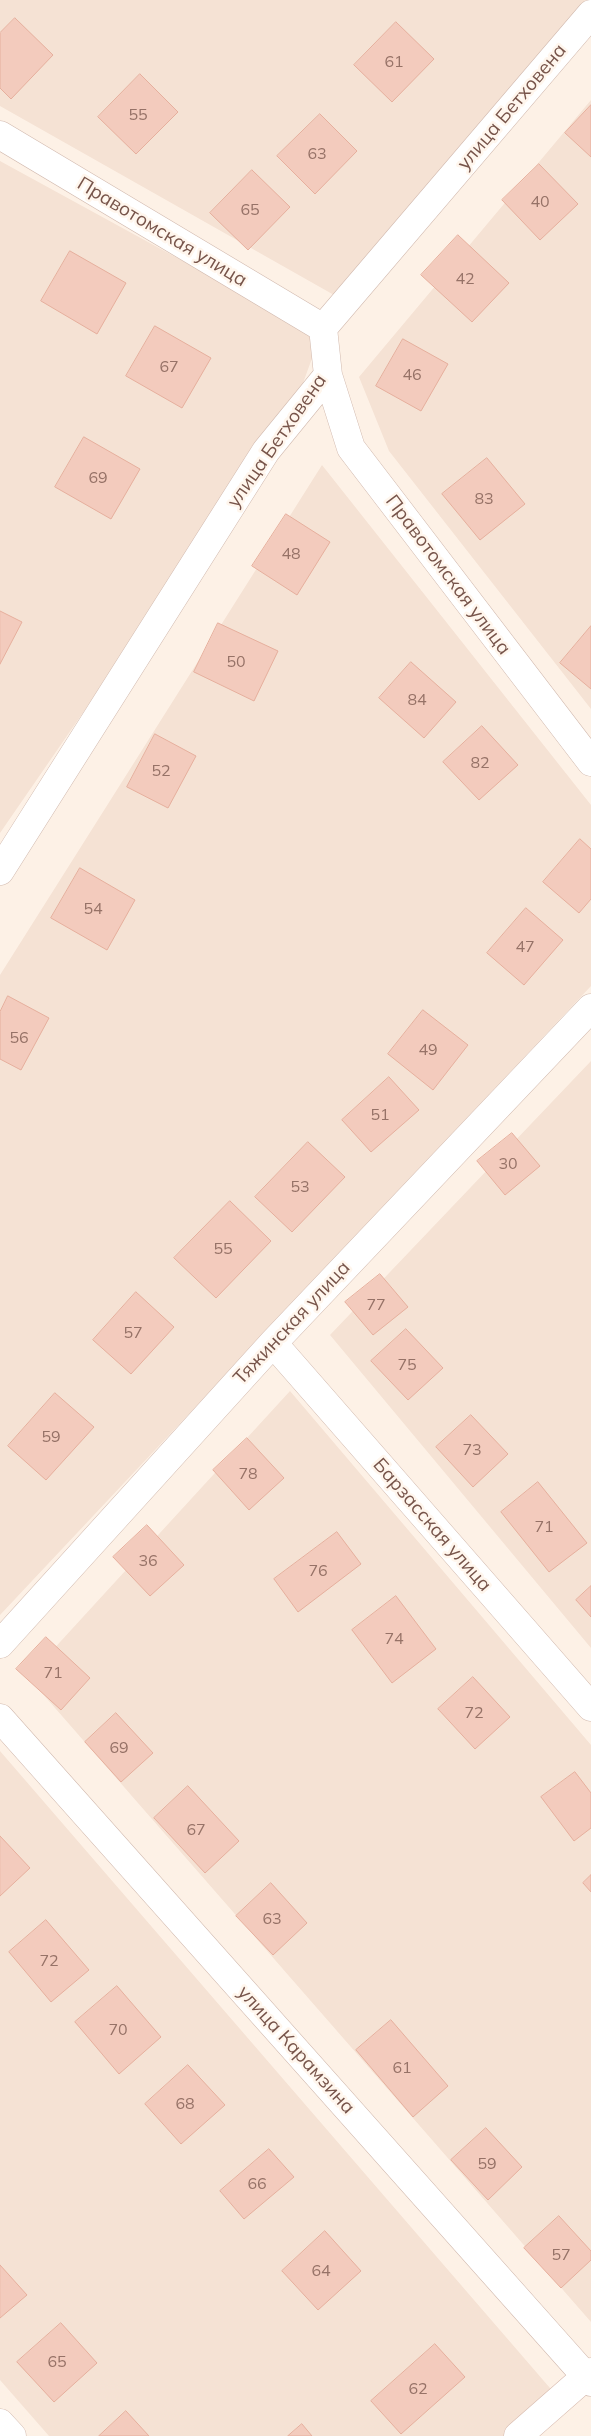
<!DOCTYPE html>
<html>
<head>
<meta charset="utf-8">
<style>
	body { margin:0 }
	canvas { display:block; background:#fdf1e6 }
</style>
</head>
<body>
<canvas width="591" height="2436"></canvas>
<script>
const ctx = document.querySelector('canvas').getContext('2d');
ctx.lineJoin = 'round';
function fill(path, color) { ctx.fillStyle = color; ctx.fill(path, 'evenodd'); }
function strokePath(path, color, width, dash) { ctx.strokeStyle = color; ctx.lineWidth = width; ctx.lineCap = dash ? 'butt' : 'round'; ctx.setLineDash(dash || []); ctx.stroke(path); }
function write(font, color, halo, rows, align = 'center') {
  ctx.font = font + ' Mulish,sans-serif'; ctx.lineWidth = 5; ctx.setLineDash([]); ctx.textBaseline = 'middle'; ctx.strokeStyle = halo; ctx.fillStyle = color; for (const [text, x, y, turn = 0] of rows) {
    ctx.save(); ctx.translate(x, y); ctx.rotate((+turn || 0) * Math.PI / 180); ctx.textAlign = isNaN(turn) ? turn : align; if (halo) ctx.strokeText(text, 0, 0); ctx.fillText(text, 0, 0); ctx.restore();
  }
}
fill(new Path2D(`
	M0,0H586L334,295L0,106Z
	M591,100V709L389,451L359,377Z
	M0,161L307,329L323,328L295,405L0,833Z
	M322,465L591,805V986L0,1615V975Z
	M591,1061V1648L330,1335Z
	M290,1391L591,1745V2322L28,1677Z
	M0,1751L556,2395L511,2436H49L0,2380Z`), '#f5e2d4');
const building = new Path2D(`
	M15,18L53,55L11,99L0,88V33Z
	M396,22L434,59L392,102L354,65Z
	M140,74L178,112L136,154L98,117Z
	M591,105V157L565,133Z
	M320,114L357,151L315,194L277,156Z
	M539,164L578,204L540,240L502,200Z
	M252,170L290,207L248,250L210,213Z
	M458,235L509,283L472,322L421,275Z
	M70,251L126,283L97,334L41,301Z
	M155,326L211,358L182,408L126,376Z
	M403,339L448,364L421,411L376,386Z
	M84,437L140,469L111,519L55,487Z
	M487,458L525,504L480,540L442,494Z
	M286,514L330,542L297,595L252,566Z
	M0,611L22,622L0,664Z
	M218,623L278,651L254,701L194,672Z
	M591,626V689L560,663Z
	M411,662L456,702L424,738L379,698Z
	M482,726L518,765L479,800L443,762Z
	M155,734L196,756L168,808L127,787Z
	M580,839L591,849V899L579,913L543,882Z
	M80,868L135,900L107,950L51,918Z
	M526,908L563,940L524,985L487,953Z
	M8,996L49,1018L21,1070L0,1059V1012Z
	M423,1010L468,1045L433,1090L388,1054Z
	M389,1077L419,1110L371,1152L342,1120Z
	M512,1133L540,1166L505,1195L477,1161Z
	M308,1142L345,1177L292,1232L255,1197Z
	M230,1201L271,1241L216,1298L174,1258Z
	M380,1274L408,1307L373,1335L345,1302Z
	M136,1292L174,1327L131,1374L93,1340Z
	M406,1329L443,1368L408,1400L371,1361Z
	M55,1393L94,1427L46,1480L8,1446Z
	M471,1415L508,1454L473,1487L436,1447Z
	M247,1438L284,1478L249,1510L213,1470Z
	M538,1482L587,1543L549,1572L501,1512Z
	M147,1525L184,1565L150,1596L113,1557Z
	M337,1532L361,1564L298,1612L274,1579Z
	M591,1586V1617L576,1600Z
	M396,1596L436,1649L392,1683L352,1630Z
	M46,1637L90,1678L61,1710L16,1669Z
	M473,1677L510,1717L475,1749L438,1709Z
	M116,1713L153,1753L121,1782L85,1742Z
	M575,1772L591,1793V1828L574,1841L541,1797Z
	M188,1786L239,1841L205,1873L154,1818Z
	M0,1836L30,1868L0,1896Z
	M591,1875V1892L583,1883Z
	M271,1883L307,1923L273,1955L236,1916Z
	M46,1920L89,1970L51,2002L9,1952Z
	M117,1986L161,2037L119,2074L75,2022Z
	M391,2020L448,2086L413,2117L356,2050Z
	M188,2065L225,2105L181,2144L145,2104Z
	M486,2128L522,2167L488,2200L451,2160Z
	M269,2149L294,2177L244,2219L220,2191Z
	M559,2216L591,2251V2260L561,2288L524,2248Z
	M325,2231L361,2271L318,2310L282,2271Z
	M0,2265L27,2295L0,2318Z
	M61,2323L97,2363L54,2402L17,2362Z
	M435,2344L465,2377L401,2434L371,2401Z
	M126,2411L149,2436H99Z
	M302,2424L312,2436H288Z`);
fill(building, '#f3cbbd');
strokePath(building, '#e6af9d', 1);
const street = new Path2D(`
	M0,135L323,328
	M328,375L351,448L591,762
	M0,871L266,451L328,375L323,328L591,14
	M273,1343L591,1707
	M0,1644L273,1343L591,1008
	M0,1718L591,2382
	M0,2423L12,2436`);
const secondary = new Path2D(`
	M518,2436L591,2372`);
strokePath(street, '#d1b9ae', 29);
strokePath(secondary, '#d7baae', 29);
strokePath(street, '#fff', 28);
strokePath(secondary, '#fff', 28);
write('16px', '#967267', null, [
	["61",394,62],
	["55",138,115],
	["63",317,154],
	["40",540,202],
	["65",250,210],
	["42",465,279],
	["67",169,367],
	["46",412,375],
	["69",98,478],
	["83",484,499],
	["48",291,554],
	["50",236,662],
	["84",417,700],
	["82",480,763],
	["52",161,771],
	["54",93,909],
	["47",525,947],
	["56",19,1038],
	["49",428,1050],
	["51",380,1115],
	["30",508,1164],
	["53",300,1187],
	["55",223,1249],
	["77",376,1305],
	["57",133,1333],
	["75",407,1365],
	["59",51,1437],
	["73",472,1450],
	["78",248,1474],
	["71",544,1527],
	["36",148,1561],
	["76",318,1571],
	["74",394,1639],
	["71",53,1673],
	["72",474,1713],
	["69",119,1748],
	["67",196,1830],
	["63",272,1919],
	["72",49,1961],
	["70",118,2030],
	["61",402,2068],
	["68",185,2104],
	["59",487,2164],
	["66",257,2184],
	["57",561,2255],
	["64",321,2271],
	["65",57,2362],
	["62",418,2389]
]);
write('19px', '#77544a', '#fff6ed', [
	["улица Бетховена",512,107,-50],
	["Правотомская улица",162,232,31],
	["улица Бетховена",277,441,-55],
	["Правотомская улица",448,575,53],
	["Тяжинская улица",292,1323,-47],
	["Барзасская улица",432,1525,49],
	["улица Карамзина",296,2050,48]
]);
</script>
</body>
</html>
